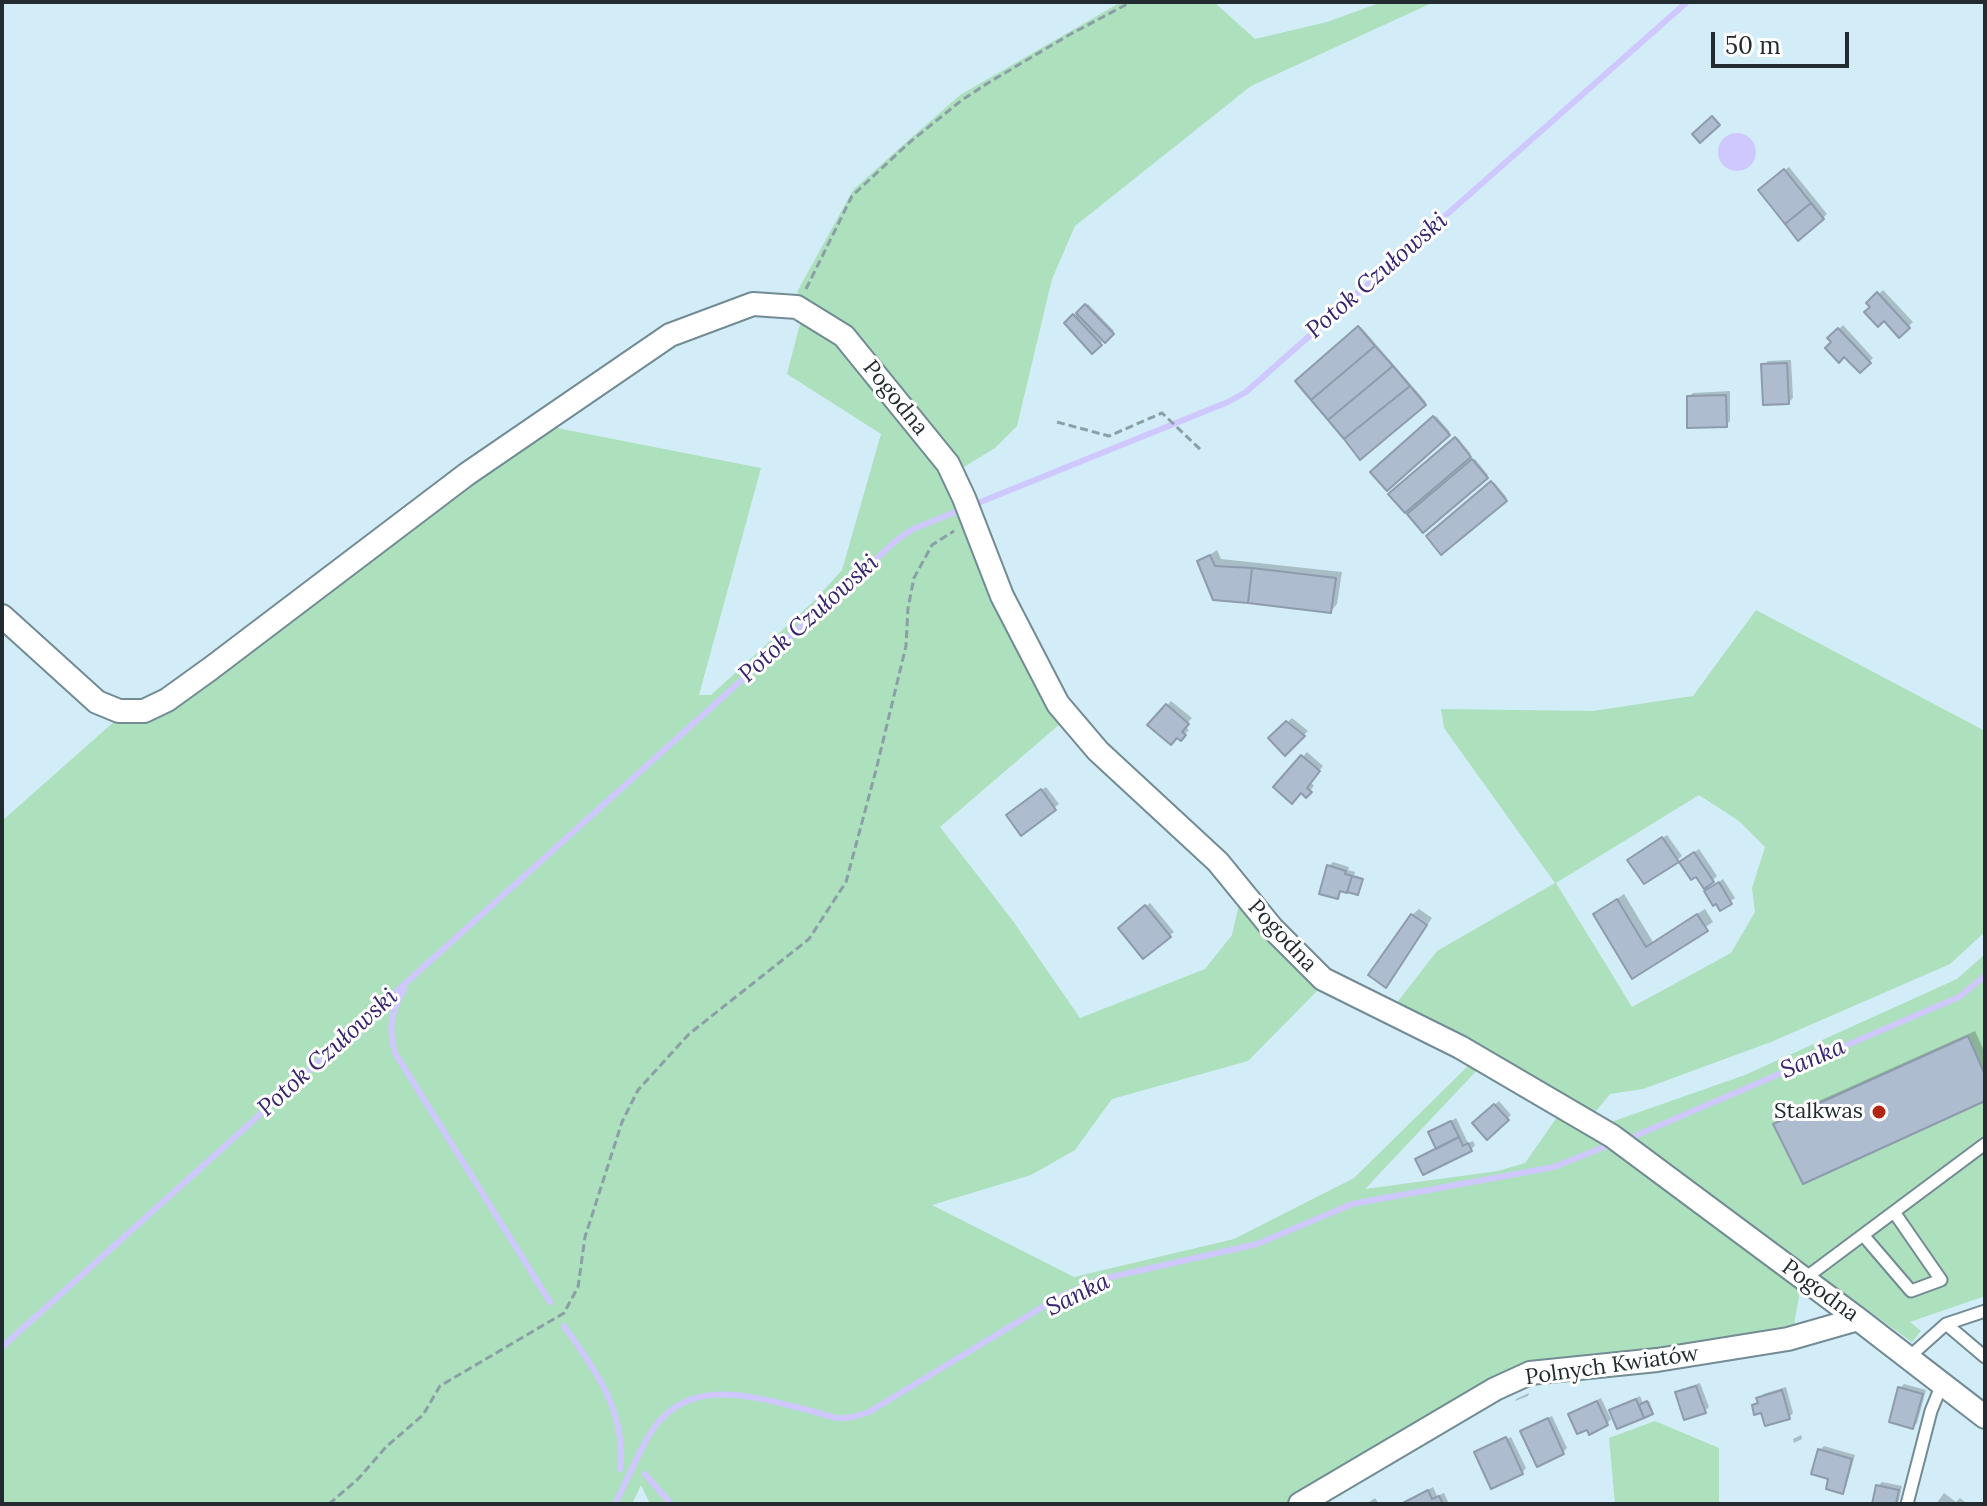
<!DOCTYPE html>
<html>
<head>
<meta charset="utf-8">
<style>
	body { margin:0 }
	#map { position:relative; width:1987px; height:1506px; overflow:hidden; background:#d2edf7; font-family:Lora,serif }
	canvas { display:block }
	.frame { position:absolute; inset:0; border:4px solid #222c30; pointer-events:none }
	.scale { position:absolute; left:1711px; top:32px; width:138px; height:36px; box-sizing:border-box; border:4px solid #222c30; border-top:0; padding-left:10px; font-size:24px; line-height:28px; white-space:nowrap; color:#222c30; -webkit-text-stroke:6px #fff; paint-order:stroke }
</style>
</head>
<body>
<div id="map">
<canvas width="1987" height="1506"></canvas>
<div class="frame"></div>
<div class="scale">50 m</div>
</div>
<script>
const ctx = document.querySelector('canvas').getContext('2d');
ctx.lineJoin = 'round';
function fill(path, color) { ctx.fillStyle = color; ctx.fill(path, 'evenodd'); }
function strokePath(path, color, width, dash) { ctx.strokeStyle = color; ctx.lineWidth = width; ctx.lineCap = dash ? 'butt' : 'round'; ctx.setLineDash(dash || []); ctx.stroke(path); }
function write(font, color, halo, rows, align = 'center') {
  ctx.font = font + ' Lora,serif'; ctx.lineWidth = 6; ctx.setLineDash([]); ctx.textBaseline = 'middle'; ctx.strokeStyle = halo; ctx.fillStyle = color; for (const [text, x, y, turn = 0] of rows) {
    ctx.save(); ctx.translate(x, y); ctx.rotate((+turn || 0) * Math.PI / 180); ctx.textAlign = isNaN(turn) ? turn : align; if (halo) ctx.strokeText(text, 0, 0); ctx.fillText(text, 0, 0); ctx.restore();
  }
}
fill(new Path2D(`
	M1121,2H1214L1255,39L1327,22L1382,2H1434L1251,86L1075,226L1052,279L1017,426L995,448L959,470L857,342L797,292L853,190L903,145L960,95Z
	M801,320L841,341L936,462L1060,724L940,827L1013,921L1080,1018L1205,969L1232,935L1239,904L1256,918L1295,967L1320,988L1248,1061L1112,1099L1075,1150L1031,1175L932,1205L1074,1277L1234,1239L1354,1178L1472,1062L1481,1066L1365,1189L1498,1171L1525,1163L1560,1113L1604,1138L1801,1285L1793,1331L1570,1363L1528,1365L1284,1504H650L641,1485L632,1504H2V821L117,719L372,557L552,427L761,468L699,695H711L814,601L842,570L881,434L787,374Z
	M1756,610L1985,731V932L1950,964L1771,1042L1643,1089L1610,1094L1592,1116L1395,1005L1437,951L1555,883L1444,728L1441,709L1593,711L1693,696ZM1699,795L1739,821L1765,847L1752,888L1755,912L1731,953L1632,1007L1556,883Z
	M1985,954V1296L1910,1322L1921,1331L1912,1342L1640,1147L1611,1122L1745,1075L1957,979Z
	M1655,1421L1719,1448V1504H1615L1609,1438Z`), '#ade0bd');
fill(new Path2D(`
	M1718 152a19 19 0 1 1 38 0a19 19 0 1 1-38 0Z`), '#cec8fe');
fill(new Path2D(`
	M1789,167L1827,214L1823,218L1764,186Z
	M1883,290L1913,322L1899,335L1869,303Z
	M1088,304L1114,331L1105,340L1098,333L1096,335L1102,342L1092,351L1066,323Z
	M1843,325L1873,358L1860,370L1830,338Z
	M1361,327L1426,402L1360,457L1297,381Z
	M1791,360L1793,398L1789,402L1763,365L1768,361Z
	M1730,391V421L1726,425L1689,397L1693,393Z
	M1436,416L1450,432L1387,488L1373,472Z
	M1457,437L1471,454L1405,510L1391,494Z
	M1475,459L1488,475L1423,530L1410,514Z
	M1494,482L1507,498L1441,552L1428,536Z
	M1217,550L1221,559L1342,572L1337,604L1331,611L1199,562Z
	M1171,701L1192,718L1184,726L1189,730L1181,738L1150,725Z
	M1292,718L1308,731L1285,753L1271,738Z
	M1307,752L1323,766L1310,782L1314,786L1306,795L1301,791L1276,787Z
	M1046,787L1059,804L1022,833L1013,811Z
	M1667,835L1682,856L1677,860L1634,857Z
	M1699,849L1717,876L1713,880L1686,858Z
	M1333,862L1349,867L1348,870L1355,872L1354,875L1363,878L1359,892L1342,890L1337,897L1329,866Z
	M1723,879L1735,898L1721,908L1711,888Z
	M1624,894L1653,942L1705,909L1713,922L1633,976L1596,914Z
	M1150,903L1174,932L1169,936L1125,924Z
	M1419,909L1432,918L1392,978L1412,915Z
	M1975,1031L1985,1053V1099L1776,1124L1783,1117Z
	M1499,1101L1511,1115L1487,1137L1475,1123Z
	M1456,1118L1468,1143L1473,1141L1475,1145L1471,1150L1417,1159L1438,1147L1431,1133Z
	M1700,1383L1709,1407L1705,1411L1678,1393L1682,1389Z
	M1904,1384L1926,1390L1917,1423L1913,1427L1900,1388Z
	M1786,1387L1793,1413L1789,1417L1754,1406L1763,1394Z
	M1529,1393L1528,1396L1515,1401L1516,1399Z
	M1640,1396L1643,1403L1649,1401L1653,1411L1618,1426L1612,1410Z
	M1601,1398L1611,1419L1607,1424L1570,1414Z
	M1552,1416L1567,1448L1563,1452L1523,1431Z
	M1801,1435L1802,1439L1794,1443L1793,1439Z
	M1511,1437L1526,1468L1522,1473L1479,1452Z
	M1824,1446L1855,1455L1846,1487L1842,1492L1831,1477L1820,1450Z
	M1882,1482L1902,1486L1898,1504H1874L1878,1486Z
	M1433,1487L1437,1496L1444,1493L1449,1504H1403Z
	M1944,1493L1956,1502L1960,1498L1967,1504H1936Z
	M1375,1498L1379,1504H1366Z`), '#0003');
strokePath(new Path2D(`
	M973,505L1228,402L1246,392L1687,2
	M404,989C391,1012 388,1027 395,1053L550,1302
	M1637,1135L1959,997L1985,976
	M564,1326C595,1370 627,1412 620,1469
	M2,1347L898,539L913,529L963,509
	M645,1474L671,1504
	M615,1504C626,1482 636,1458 648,1437C683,1375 748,1395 804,1409C834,1416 836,1424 869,1412L1059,1297L1098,1280L1257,1244L1352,1204L1554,1167L1609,1145`), '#cec8fe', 6);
const building = new Path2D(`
	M1712,116L1720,125L1700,143L1692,134Z
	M1784,169L1811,203L1785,224L1758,190Z
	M1811,203L1824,219L1798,241L1785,224Z
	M1877,292L1910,328L1899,338L1884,321L1878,327L1864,312L1870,307L1866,303Z
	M1085,304L1114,334L1105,343L1076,313Z
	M1073,314L1102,345L1092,354L1064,323Z
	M1358,326L1375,346L1311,400L1295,381Z
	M1838,328L1871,363L1860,373L1844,357L1839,363L1825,348L1831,342L1827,338Z
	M1375,346L1393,366L1328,420L1311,400Z
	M1787,363L1789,404L1763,405L1761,364Z
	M1393,366L1410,386L1344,439L1328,420Z
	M1410,386L1426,405L1360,460L1344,439Z
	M1726,395L1727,427L1687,428V396Z
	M1433,416L1450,435L1387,491L1370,472Z
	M1455,437L1471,457L1405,513L1388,494Z
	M1472,459L1488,478L1423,533L1407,514Z
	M1491,481L1507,501L1441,555L1426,536Z
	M1210,555L1215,566L1252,568L1248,603L1213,600L1197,561Z
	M1252,568L1336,578L1331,613L1248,603Z
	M1166,704L1189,724L1182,732L1186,735L1181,741L1177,738L1171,745L1147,725Z
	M1286,721L1305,736L1285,756L1268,738Z
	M1301,755L1320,771L1307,788L1312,792L1306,798L1301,793L1292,804L1273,787Z
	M1041,789L1056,810L1021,836L1006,815Z
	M1662,837L1679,862L1644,884L1627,860Z
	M1694,852L1714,882L1704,889L1696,877L1691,880L1679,862Z
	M1327,865L1346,871L1345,874L1352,876L1347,893L1340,891L1338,899L1319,894Z
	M1352,876L1363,879L1358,895L1347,892Z
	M1719,882L1732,904L1720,911L1716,904L1713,906L1704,891Z
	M1617,899L1646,947L1697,914L1708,931L1632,979L1593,914Z
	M1145,905L1171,937L1143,959L1118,928Z
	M1411,914L1427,925L1386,988L1368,975Z
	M1968,1036L1985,1075V1101L1803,1184L1773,1124Z
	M1494,1104L1509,1120L1487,1140L1472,1123Z
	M1451,1121L1459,1137L1436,1149L1428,1132Z
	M1459,1137L1463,1146L1468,1143L1472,1151L1423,1175L1415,1159Z
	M1696,1386L1706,1413L1684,1420L1675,1392Z
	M1898,1387L1923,1394L1913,1429L1889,1422Z
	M1782,1390L1790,1419L1765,1426L1761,1413L1754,1415L1752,1405L1758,1403L1756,1398Z
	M1636,1399L1644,1418L1617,1429L1609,1410Z
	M1597,1401L1608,1425L1589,1435L1587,1430L1577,1434L1568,1414Z
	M1647,1401L1653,1414L1644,1418L1639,1405Z
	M1548,1418L1564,1454L1537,1467L1520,1431Z
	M1506,1437L1523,1474L1491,1489L1474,1452Z
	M1818,1449L1852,1459L1843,1494L1826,1489L1828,1479L1811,1474Z
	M1876,1485L1899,1490L1896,1504H1872Z
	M1428,1490L1432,1499L1439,1496L1443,1504H1401Z`);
fill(building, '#aebccf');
strokePath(building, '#8d9bad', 2);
const service = new Path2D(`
	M1863,1235L1911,1291L1941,1280L1894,1212
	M1804,1279L1985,1144
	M1946,1324L1985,1311
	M1908,1358L1946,1324L1985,1357
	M1907,1504L1931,1411L1942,1384`);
const minor = new Path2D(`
	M2,616L97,702L119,711H144L167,700L210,669L467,474L670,335L753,304L797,307L844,336L948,464L964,498L1002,596L1058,704L1098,751L1218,862L1272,928L1323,979L1460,1047L1612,1136L1858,1319L1985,1417
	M1300,1504L1495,1389L1530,1373L1657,1360L1788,1339L1858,1319`);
strokePath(service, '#728b94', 15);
strokePath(minor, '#728b94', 26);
strokePath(new Path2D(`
	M806,289L852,196L910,142L962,100L988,83L1069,35L1131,2
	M1057,422L1109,436L1162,413L1202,451
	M329,1504L358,1479L386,1447L423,1415L440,1386L564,1313L578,1287L585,1237L622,1122L638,1090L689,1034L809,939L846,882L876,770L906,646L908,608L914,578L932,545L954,531`), '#8b9fa7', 3, [8, 4]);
strokePath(service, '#fff', 11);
strokePath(minor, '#fff', 22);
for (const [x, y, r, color] of [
	[1879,1112,8,"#b32613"]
]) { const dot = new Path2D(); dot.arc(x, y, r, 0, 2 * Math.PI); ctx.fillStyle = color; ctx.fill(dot); strokePath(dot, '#fff', 3); }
write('22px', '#222c30', '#fff', [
	["Pogodna",895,398,51],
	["Pogodna",1282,936,47],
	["Pogodna",1820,1291,36],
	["Polnych Kwiatów",1612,1366,-8]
]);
write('22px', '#222c30', '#fff', [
	["Stalkwas",1863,1112]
], 'right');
write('italic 24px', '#37246e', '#fff', [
	["Potok Czułowski",1377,276,-41],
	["Potok Czułowski",809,619,-42],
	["Potok Czułowski",328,1053,-42],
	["Sanka",1813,1059,-23],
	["Sanka",1078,1295,-26]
]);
</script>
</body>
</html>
